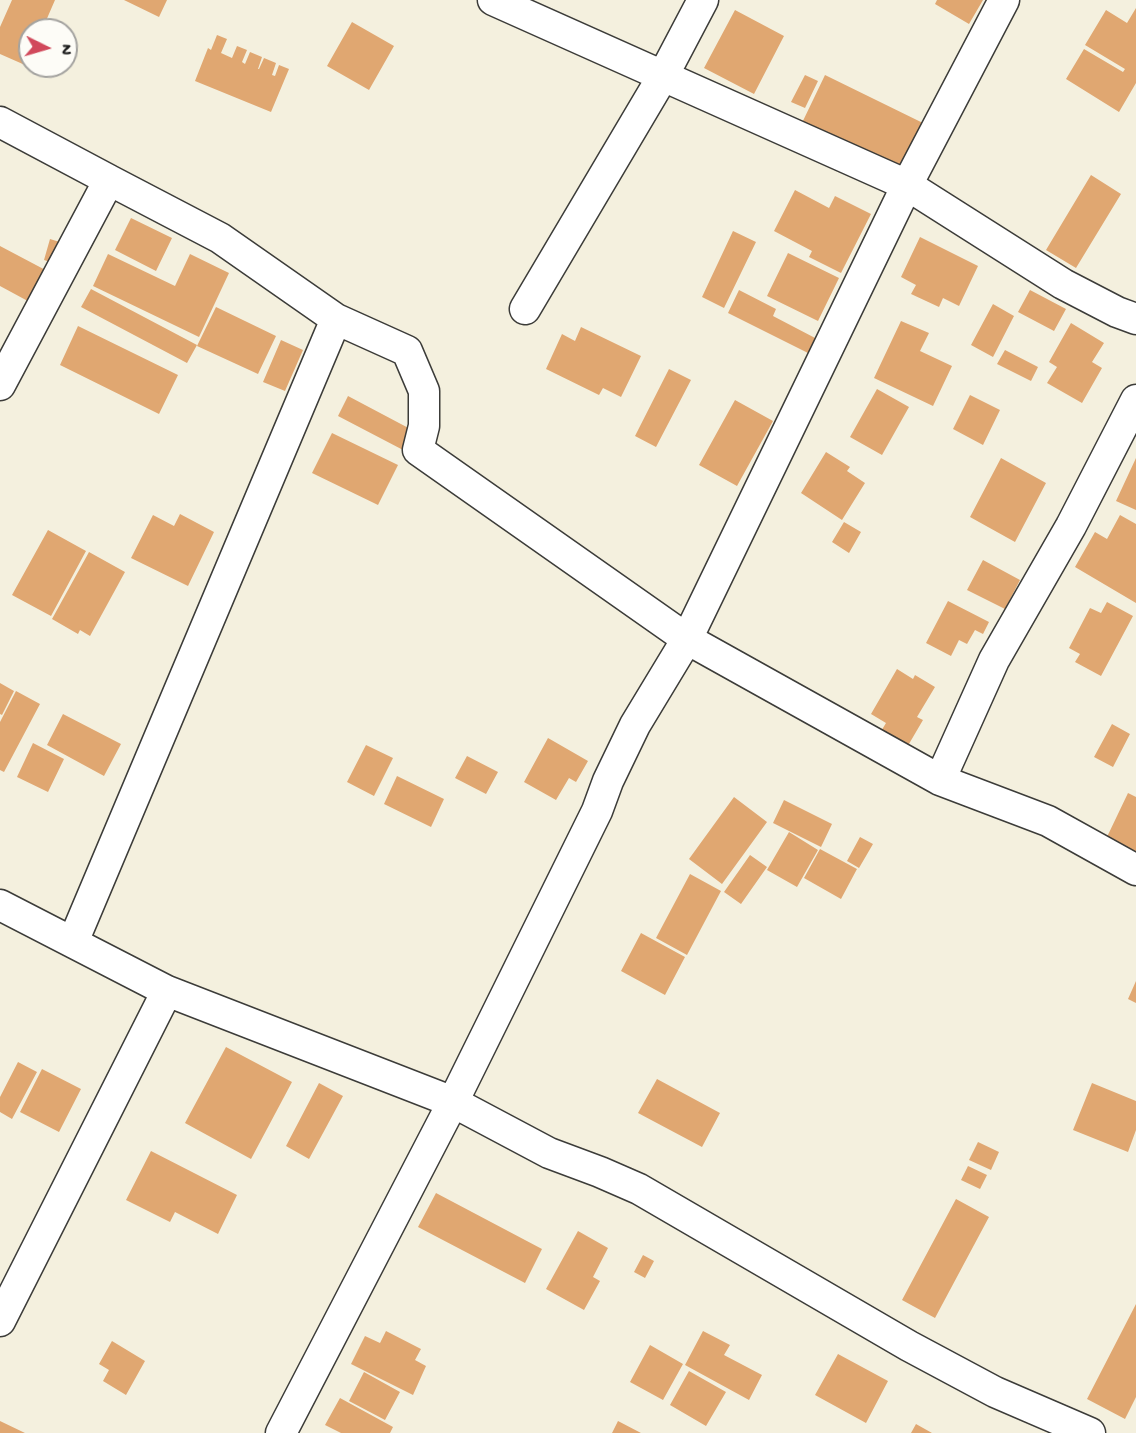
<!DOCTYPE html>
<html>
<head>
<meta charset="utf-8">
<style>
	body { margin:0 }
	#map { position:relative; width:1136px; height:1433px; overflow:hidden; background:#f4f0de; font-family:"Gochi Hand",sans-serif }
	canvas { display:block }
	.north { position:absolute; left:18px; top:18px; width:60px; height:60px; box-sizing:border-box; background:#fdfcf7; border:2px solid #a3a29f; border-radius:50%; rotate:95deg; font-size:16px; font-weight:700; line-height:24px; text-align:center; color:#1c1c1c }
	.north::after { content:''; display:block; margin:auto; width:21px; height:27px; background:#d1495b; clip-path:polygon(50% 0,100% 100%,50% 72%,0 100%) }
</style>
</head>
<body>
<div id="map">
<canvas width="1136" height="1433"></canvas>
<div class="north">N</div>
</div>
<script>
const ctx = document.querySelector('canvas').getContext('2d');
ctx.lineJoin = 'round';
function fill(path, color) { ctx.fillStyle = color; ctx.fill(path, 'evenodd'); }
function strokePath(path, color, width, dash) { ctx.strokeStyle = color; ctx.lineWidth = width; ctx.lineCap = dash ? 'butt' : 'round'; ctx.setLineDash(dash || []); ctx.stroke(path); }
fill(new Path2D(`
	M12,0H55L42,30H30V55L25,65L0,54V27Z
	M124,0H167L159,17Z
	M937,0H983L969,24L935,4Z
	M1136,8V83L1119,112L1066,79L1084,49L1123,72L1125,69L1085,45L1106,10L1127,23Z
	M735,10L784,36L754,94L704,68Z
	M352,22L394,46L369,90L327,66Z
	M217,35L227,39L221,53L232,58L237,46L247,50L242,62L245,64L250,52L262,57L258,69H259L264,58L276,63L272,75L275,76L279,65L289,69L271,112L195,81L208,48L211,50Z
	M805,75L818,81L805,108L791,102Z
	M825,75L925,124L901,174L801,125Z
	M1091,175L1121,194L1076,268L1046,250Z
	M795,190L829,208L835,196L871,214L841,273L809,257L812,251L774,231Z
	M131,218L172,238L156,271L115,250Z
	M733,231L756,242L724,308L702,297Z
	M920,237L978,266L959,306L943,298L939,307L911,294L916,285L901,277Z
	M50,239L66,244L59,265L44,260Z
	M0,246L53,274L37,306L0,286Z
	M788,253L839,278L818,321L767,296Z
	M108,254L175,286L190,254L229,273L199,337L93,286Z
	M91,289L197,345L187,363L81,307Z
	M739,290L776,309L773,316L817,339L810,354L728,313Z
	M1030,290L1066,309L1054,331L1018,312Z
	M993,304L1014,316L993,357L971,345Z
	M216,307L276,336L258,374L197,346Z
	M901,321L929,333L920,351L952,366L933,406L874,378Z
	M1071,323L1104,343L1092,362L1102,368L1082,403L1047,383L1057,367L1049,362Z
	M78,326L178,375L159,414L60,365Z
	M581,327L641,356L621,397L603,388L599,395L546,369L562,334L575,341Z
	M281,340L303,350L285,391L263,382Z
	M1005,350L1038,367L1031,381L997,364Z
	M669,369L691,380L656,447L635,436Z
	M877,389L909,407L882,455L850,437Z
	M970,395L1000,410L983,445L953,429Z
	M348,396L416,432L405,451L338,416Z
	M735,400L773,421L737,486L699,465Z
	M332,433L398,465L378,505L312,473Z
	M826,452L850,467L847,471L865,483L842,520L801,493Z
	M1001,458L1046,483L1015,542L970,517Z
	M1136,458V510L1116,501Z
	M180,514L214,532L188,586L131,558L153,515L174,526Z
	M1120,515L1136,524V603L1075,567L1095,532L1107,539Z
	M844,522L861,532L849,553L832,542Z
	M48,530L86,551L51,616L12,595Z
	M89,552L125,572L90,636L80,630L78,634L52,619Z
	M983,560L1020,580L1005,609L967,590Z
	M948,601L989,622L983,634L975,630L967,644L959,640L951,656L926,643Z
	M1107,602L1133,616L1101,676L1075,662L1080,654L1069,648L1090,608L1101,613Z
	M897,669L913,679L915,675L935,687L917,717L923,720L906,749L880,733L886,723L871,714Z
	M0,683L14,691L2,715L0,714Z
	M16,691L40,704L4,772L0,770V722Z
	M63,714L121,744L104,776L47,745Z
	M1112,724L1130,734L1113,767L1094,757Z
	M548,738L588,761L576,782L569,778L556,800L524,782Z
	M33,743L64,759L48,792L17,777Z
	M366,745L393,758L374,796L347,782Z
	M467,756L498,772L486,794L455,778Z
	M397,776L444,799L431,827L384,804Z
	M1128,793L1136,797V854L1106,839Z
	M734,797L767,822L722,884L689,859Z
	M784,800L832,824L821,847L773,823Z
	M789,832L818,850L797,887L767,870Z
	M860,837L873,844L859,868L847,861Z
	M820,849L857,869L841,899L804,878Z
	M750,855L767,867L741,904L724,892Z
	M690,874L721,891L687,955L656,938Z
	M641,933L685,957L665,995L621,971Z
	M1136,981V1003L1128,999Z
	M226,1047L292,1082L251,1159L185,1123Z
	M18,1062L37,1072L12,1119L0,1112V1097Z
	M42,1069L81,1089L59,1132L20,1112Z
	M657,1079L720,1113L702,1147L638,1113Z
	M319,1083L343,1096L309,1159L286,1146Z
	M1092,1083L1136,1101V1130L1128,1152L1073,1130Z
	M978,1142L999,1152L991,1170L969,1160Z
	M151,1151L237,1195L218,1234L175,1212L170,1222L126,1200Z
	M968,1166L987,1175L980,1189L961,1180Z
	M436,1193L542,1249L525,1283L418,1227Z
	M956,1199L989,1217L935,1318L902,1300Z
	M578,1231L608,1248L593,1277L600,1281L584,1310L546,1289Z
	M643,1255L654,1261L645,1278L634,1272Z
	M1136,1304V1397L1125,1419L1087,1399Z
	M386,1331L421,1349L415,1360L426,1366L413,1395L351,1364L365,1336L380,1343Z
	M703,1331L730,1345L724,1355L762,1375L749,1400L685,1365Z
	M112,1341L145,1361L126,1395L103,1381L109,1370L99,1364Z
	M650,1345L683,1364L663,1400L630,1382Z
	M838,1354L888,1381L866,1423L815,1395Z
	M689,1371L726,1392L706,1426L670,1405Z
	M364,1372L400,1392L385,1420L349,1401Z
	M340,1398L393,1427L390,1433H341L325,1425Z
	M0,1421L25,1433H0Z
	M618,1421L641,1433H612Z
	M916,1424L932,1433H911Z`), '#e0a771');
const minor = new Path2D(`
	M493,0L907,185L1063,284L1117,312L1136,319
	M0,122L109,180
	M525,309L663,76L703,0
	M0,385L109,180L220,238L336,319L407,351L424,391V426L418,450L687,639L940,780L1048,821L1136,870
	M940,780L994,660L1071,526L1136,400
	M0,905L167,991L453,1102L549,1153L600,1172L639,1189L909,1346L995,1392L1090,1433
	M73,942L336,319
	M0,1321L167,991
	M281,1433L453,1102L597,811L608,781L635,725L687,639L907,185L1004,0`);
strokePath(minor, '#3c3c39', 33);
strokePath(minor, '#fff', 30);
</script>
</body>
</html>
